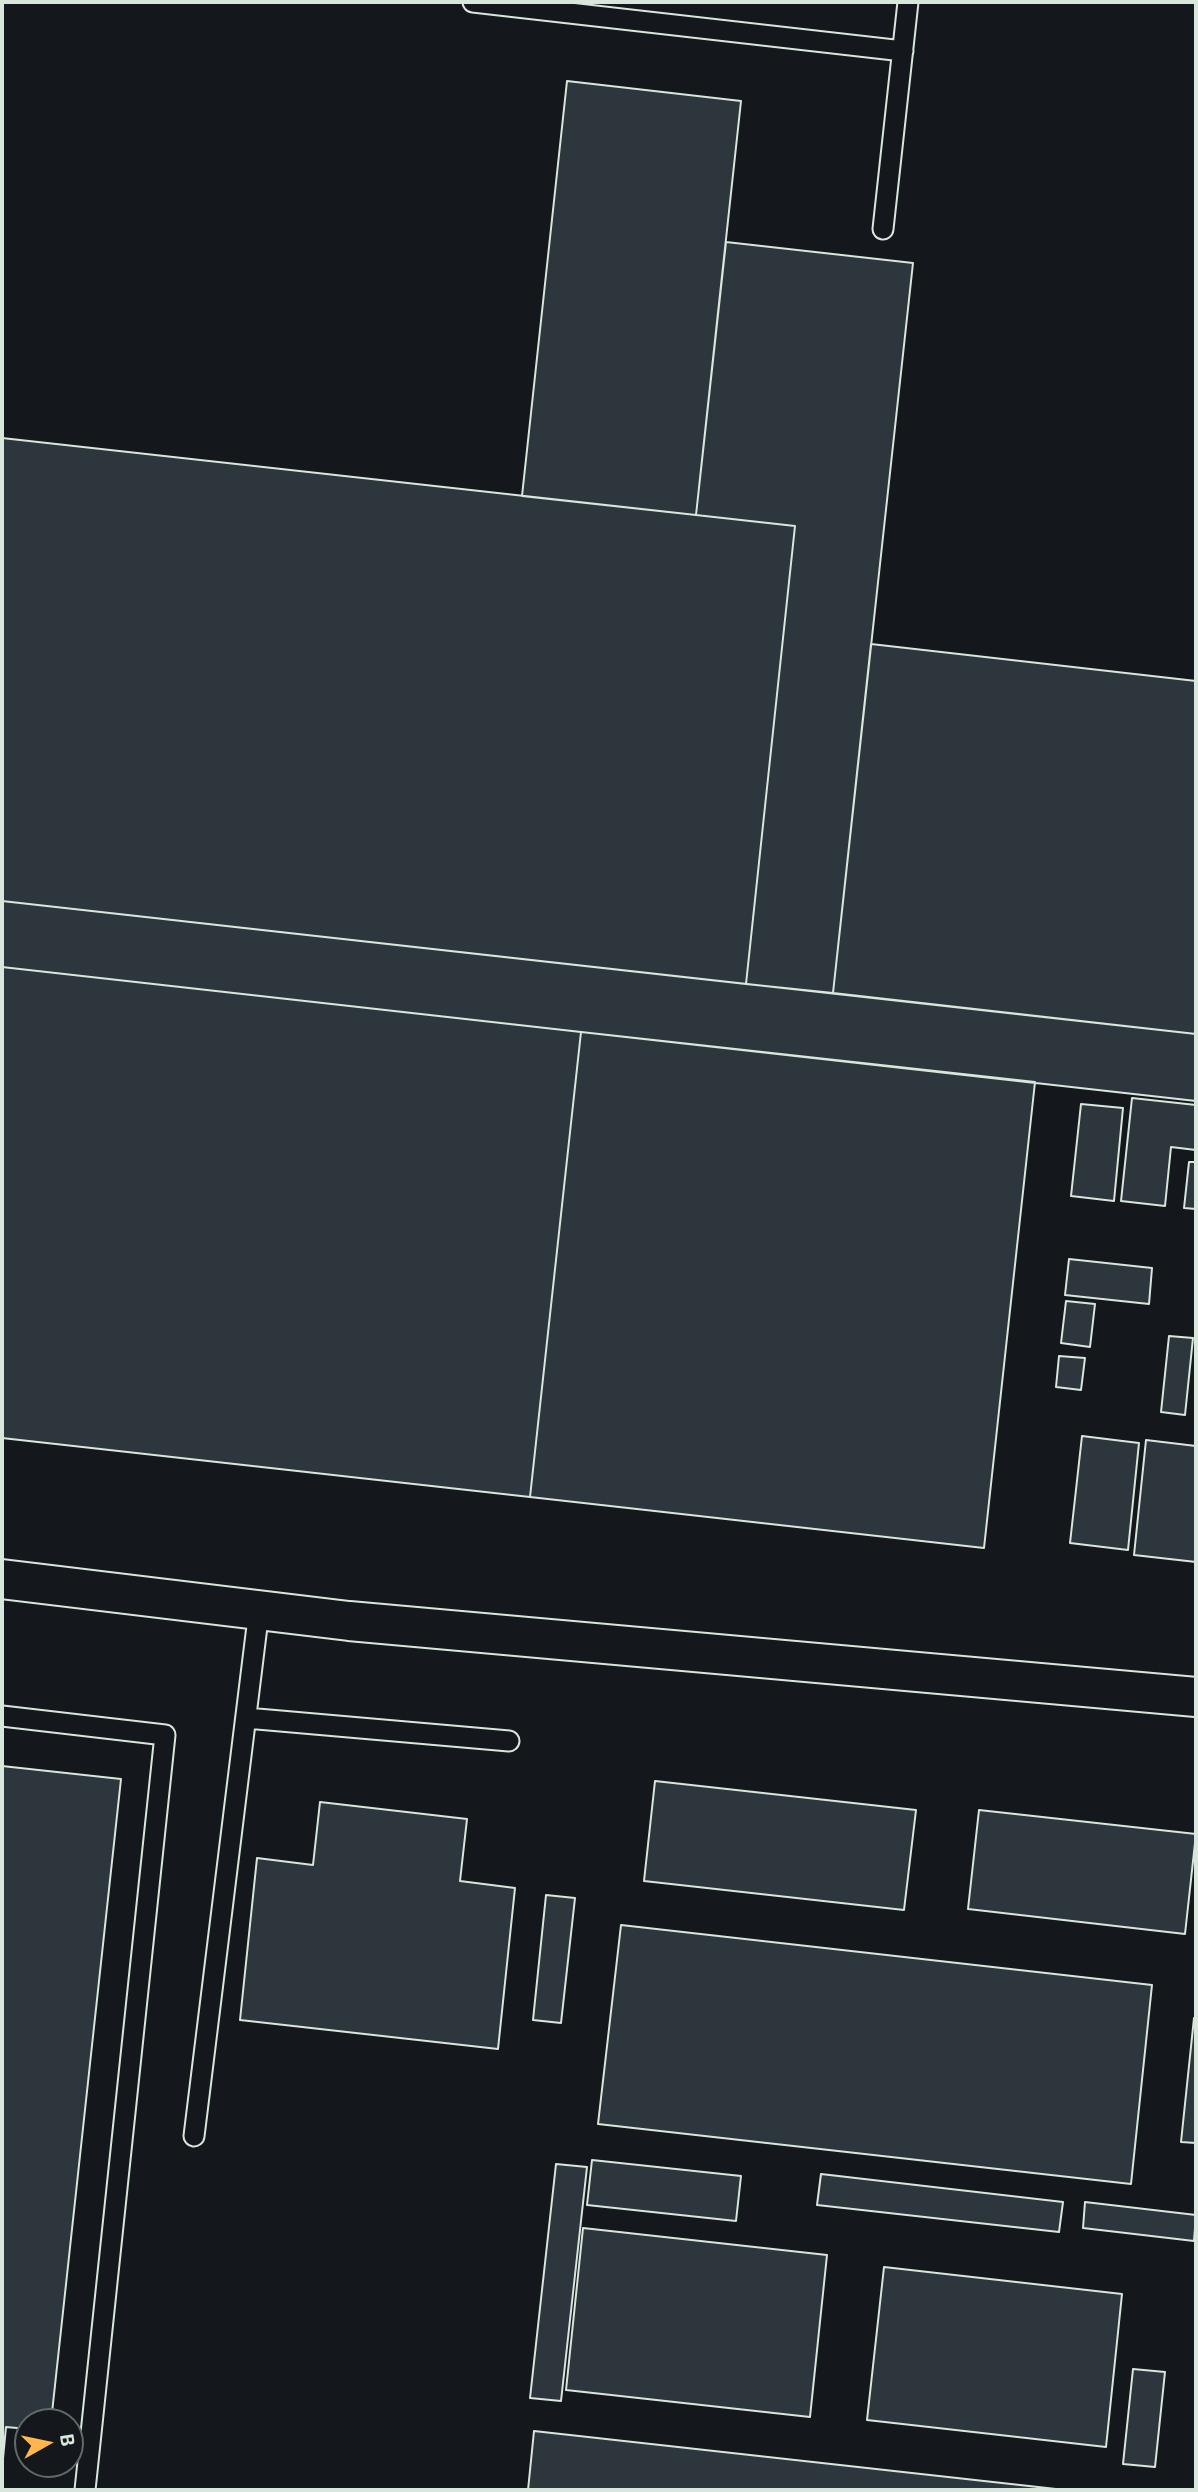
<!DOCTYPE html>
<html>
<head>
<meta charset="utf-8">
<style>
	body { margin:0 }
	#map { position:relative; width:1198px; height:2492px; overflow:hidden; background:#14181c; font-family:"Exo 2",sans-serif }
	canvas { display:block }
	.frame { position:absolute; inset:0; border:4px solid #d8e6dc; pointer-events:none }
	.north { position:absolute; left:14px; top:2408px; width:70px; height:70px; box-sizing:border-box; background:#14181c; border:2px solid #626a69; border-radius:50%; rotate:81deg; font-size:19px; font-weight:700; line-height:28px; text-align:center; color:#d8e6dc }
	.north::after { content:''; display:block; margin:auto; width:24px; height:32px; background:#ffb74d; clip-path:polygon(50% 0,100% 100%,50% 72%,0 100%) }
</style>
</head>
<body>
<div id="map">
<canvas width="1198" height="2492"></canvas>
<div class="frame"></div>
<div class="north">B</div>
</div>
<script>
const ctx = document.querySelector('canvas').getContext('2d');
ctx.lineJoin = 'round';
function fill(path, color) { ctx.fillStyle = color; ctx.fill(path, 'evenodd'); }
function strokePath(path, color, width, dash) { ctx.strokeStyle = color; ctx.lineWidth = width; ctx.lineCap = dash ? 'butt' : 'round'; ctx.setLineDash(dash || []); ctx.stroke(path); }
const building = new Path2D(`
	M567,81L741,101L696,515L522,496Z
	M726,242L913,263L833,993L746,984L795,526L696,515Z
	M2,438L795,526L746,984L2,901Z
	M871,644L1196,681V1034L833,993Z
	M2,901L1196,1034V1101L2,967Z
	M2,967L581,1032L530,1497L2,1438Z
	M581,1032L1035,1082L984,1548L530,1497Z
	M1132,1098L1196,1105V1150L1171,1147L1165,1206L1121,1201Z
	M1081,1104L1123,1108L1114,1201L1071,1196Z
	M1189,1162H1196V1209L1184,1208Z
	M1069,1259L1152,1268L1149,1304L1065,1295Z
	M1066,1301L1095,1304L1090,1347L1061,1343Z
	M1169,1336L1193,1338L1185,1415L1161,1412Z
	M1059,1356L1085,1358L1081,1390L1056,1387Z
	M1082,1436L1139,1443L1128,1550L1070,1543Z
	M1146,1440L1196,1446V1562L1134,1555Z
	M2,1766L121,1779L51,2422H28V2429L6,2427L2,2469Z
	M655,1781L916,1810L904,1910L644,1881Z
	M320,1802L467,1819L460,1881L515,1888L498,2049L240,2020L257,1858L313,1865Z
	M979,1810L1196,1834L1185,1934L968,1909Z
	M546,1895L575,1898L561,2023L533,2020Z
	M621,1925L1152,1985L1131,2184L598,2124Z
	M1194,2018H1196V2143L1181,2142Z
	M592,2160L741,2176L736,2221L587,2205Z
	M556,2164L587,2167L561,2401L530,2398Z
	M821,2174L1063,2202L1059,2232L817,2205Z
	M1085,2202L1196,2215L1194,2241L1083,2228Z
	M583,2228L827,2255L810,2417L566,2390Z
	M884,2267L1122,2294L1106,2447L867,2420Z
	M1133,2369L1165,2372L1155,2467L1123,2464Z
	M534,2431L1065,2490H528Z`);
fill(building, '#2c363c');
strokePath(building, '#d8e6dc', 2);
const service = new Path2D(`
	M473,2L903,51
	M883,229L908,2
	M2,1716L165,1735L85,2490
	M246,1718L509,1741
	M194,2136L259,1610`);
const tertiary = new Path2D(`
	M2,1579L349,1621L1196,1697`);
strokePath(service, '#d8e6dc', 23);
strokePath(tertiary, '#d8e6dc', 42);
strokePath(service, '#14181c', 19);
strokePath(tertiary, '#14181c', 38);
</script>
</body>
</html>
